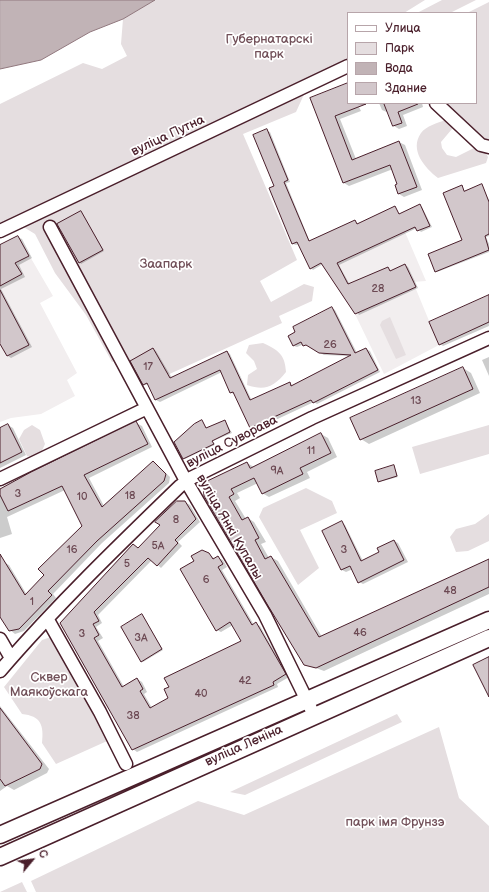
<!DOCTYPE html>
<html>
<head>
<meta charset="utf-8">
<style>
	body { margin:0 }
	#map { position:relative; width:489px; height:892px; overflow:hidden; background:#fff; font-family:"Balsamiq Sans",sans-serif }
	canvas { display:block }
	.legend { position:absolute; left:347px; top:12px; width:130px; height:92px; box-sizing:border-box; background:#fff; border:1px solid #b7a5aa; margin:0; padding:5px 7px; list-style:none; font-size:12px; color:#4a1f2b }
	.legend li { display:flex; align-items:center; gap:8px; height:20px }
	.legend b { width:20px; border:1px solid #b7a5aa }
	.north { position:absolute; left:12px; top:840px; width:40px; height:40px; -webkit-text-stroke:3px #fff; paint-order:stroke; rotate:61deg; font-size:11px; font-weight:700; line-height:16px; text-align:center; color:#4a1f2b }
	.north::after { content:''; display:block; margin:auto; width:14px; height:18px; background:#4a1f2b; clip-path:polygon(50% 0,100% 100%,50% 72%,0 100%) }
</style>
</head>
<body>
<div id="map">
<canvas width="489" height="892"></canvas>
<ul class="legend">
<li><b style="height:5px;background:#fff"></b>Улица</li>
<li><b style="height:11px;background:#e5dee0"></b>Парк</li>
<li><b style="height:11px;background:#c1b3b6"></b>Вода</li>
<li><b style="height:11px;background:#d2c7cb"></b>Здание</li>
</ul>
<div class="north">С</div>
</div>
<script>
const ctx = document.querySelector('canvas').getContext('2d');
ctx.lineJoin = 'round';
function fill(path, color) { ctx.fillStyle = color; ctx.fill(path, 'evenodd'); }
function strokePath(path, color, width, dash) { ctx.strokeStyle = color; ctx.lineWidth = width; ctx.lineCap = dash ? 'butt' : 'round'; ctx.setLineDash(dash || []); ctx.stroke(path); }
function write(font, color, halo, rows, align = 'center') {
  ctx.font = font + ' "Balsamiq Sans",sans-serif'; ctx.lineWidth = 3.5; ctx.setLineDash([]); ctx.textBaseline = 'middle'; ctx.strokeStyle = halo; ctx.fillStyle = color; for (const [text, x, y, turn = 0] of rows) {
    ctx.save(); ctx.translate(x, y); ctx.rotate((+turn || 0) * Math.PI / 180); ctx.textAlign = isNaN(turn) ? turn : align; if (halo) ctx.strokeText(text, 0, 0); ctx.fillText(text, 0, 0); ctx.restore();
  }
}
fill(new Path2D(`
	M405,232L426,281L413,282L439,345L384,374L355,314L325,269Z
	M18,236L53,296L40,303L77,373L67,380L75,396L41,414L11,418L0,422V245Z`), '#f2eeef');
fill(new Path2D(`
	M155,0H425L404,13H348V62L311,79L296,112L243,134L297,260L260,281L271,302L304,284L314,287L312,301L279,316L282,323L143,386L125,355L112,362L86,315L55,273L35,234L12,220L0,225V104L83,63L102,69L127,56L121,44L123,19Z
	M442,0H476L450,13H417Z
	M489,2V144L483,142L441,103H476V13H467Z
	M445,120L451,123L452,129L441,142L442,148L447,155L456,157L476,147L484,150L488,157L486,163L438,178C425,168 409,150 421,133C426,126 438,123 445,120Z
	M390,317L406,355L396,359L380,325L382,321Z
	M263,343C278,350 285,354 286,372C274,387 265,391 247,385L248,375L257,369L254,361L246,353L249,345Z
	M32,425L40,430L45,444L41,453L31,457L27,456L19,439L24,430Z
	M489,425V454L420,474L412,447Z
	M306,488L332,501L337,513L300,530L319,568L298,585L259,517L263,508Z
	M489,514V541L468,551L456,552L450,537L456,529L475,524Z
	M60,634L116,737L56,764L42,743C44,725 41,716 22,714L4,687L42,640Z
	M397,714L402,722L245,795L230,792Z
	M439,727L459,798L489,826V892H36L31,881L198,801L244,815Z
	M22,882L27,892H0Z`), '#e5dee0');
const water = new Path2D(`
	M0,0H155L123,19L90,32L41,60L0,69Z`);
fill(water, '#c1b3b6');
strokePath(water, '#91787e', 1);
fill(new Path2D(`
	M348,84V103H362L358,105L361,111L340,119L356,159L399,142L405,145L422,190L404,197L399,194L396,186L399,185L393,169L349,186L344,183L311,98Z
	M379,103H422L423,107L403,115L407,126L399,129L394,126L389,113L382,110Z
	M267,131L270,132L290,182L286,183L310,242L355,221L358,224L395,207L400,215L420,206L422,207L432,227L421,232L417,228L339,265L350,285L388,268L391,271L405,265L408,267L418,288L359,315L323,264L313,270L311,268L299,244L296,245L293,244L275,187Z
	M481,185L489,200V236L486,237L489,244V252L437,272L436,271L464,241L462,186L465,192Z
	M81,212L104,251L81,264L59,225Z
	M18,237L22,239L32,258L19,265L25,277L1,289L32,347L11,358L8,356L0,341V246Z
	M489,296V326L443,346L440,344Z
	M332,308L335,310L357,353L366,349L370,351L380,372L317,404L314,402L254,430L251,428L235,394L231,393L222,372L160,402L156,400L149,385L144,384L153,349L156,351L172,378L227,352L230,354L252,401L290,383L293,386L351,356L324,355L304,344L297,347L294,346Z
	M489,357V376L482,360Z
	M463,368L471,373L480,393L369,444L361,439Z
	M202,421L207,429L225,421L232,433L213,441L215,445L185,459L184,458Z
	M136,423L142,426L152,447L89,478L104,506L154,462L170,477L169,483L102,543L53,594L56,598L24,631L15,634L10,630L0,614V560L9,565L27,595L46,574L83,526L65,490L7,517L12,534L0,538V490Z
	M8,425L13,428L26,455L0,468V429Z
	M321,434L328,438L337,457L307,472L310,478L269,497L262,493L258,483L237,493L240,498L235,501L246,519L248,518L254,522L266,542L261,544L269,558L271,557L278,561L322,637L489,560V594L324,671L305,664L205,496L247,463L254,467Z
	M394,466L398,477L379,482L376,472Z
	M185,502L190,505L200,522L178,542L182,546L161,568L152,560L98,615L102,623L96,627L103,638L98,641L124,687L137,679L142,682L147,692L144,694L152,708L170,698L243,642L233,625L221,632L217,630L209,554L215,559L218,558L223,560L227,567L222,570L254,625L256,624L260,626L289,677L277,684L278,687L137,752L133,749L61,623L133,545L139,549Z
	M341,522L345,525L363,561L380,553L378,549L394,541L398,543L408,562L363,584L359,582L353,569L346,572L342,570L323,531Z
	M142,615L163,650L143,662L142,661Z
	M0,706L49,769L47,773L14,790L7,786L0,791Z`), '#0003');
const building = new Path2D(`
	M348,83V103L366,104L335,116L352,160L399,141L417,187L398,194L395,185L397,184L390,165L343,183L310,98Z
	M384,103H418V104L398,112L402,123L393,126Z
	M267,129L288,180L284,182L309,241L355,220L357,224L395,206L399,214L420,204L430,226L417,231L415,227L337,263L348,284L388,267L390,271L405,264L416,287L355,314L321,263L310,269L297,242L292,244L269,188L274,186L253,135Z
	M482,184L489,202V234L485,236L489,250L435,272L428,254L462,240L443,193L462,185L464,191Z
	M81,211L103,250L79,263L57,224Z
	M18,236L29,256L15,263L22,274L0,286V245Z
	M0,290L29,345L7,356L0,344Z
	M489,295V322L439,345L429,322Z
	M332,307L355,353L366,348L378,370L313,403L311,400L250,428L233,392L230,393L220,370L155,400L147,383L143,385L130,361L153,348L170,378L227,351L250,400L290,382L291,386L351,355L319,353L306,345L303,346L301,342L293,346L288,336L295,332L293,327Z
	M463,367L473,389L360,440L350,418Z
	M202,420L206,428L225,420L230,432L212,441L214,444L183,459L174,442L194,424Z
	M136,421L148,444L84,475L102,507L153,461L166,474L164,481L97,541L48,591L52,595L19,629L9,631L0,617V554L25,595L44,575L38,569L82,526L62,486L8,511L0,495V489L31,472Z
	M8,424L22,452L0,463V428Z
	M321,433L331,453L300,468L303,474L262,494L254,478L231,489L234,494L229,497L242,520L248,517L259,538L255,540L265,559L271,556L319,637L489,559V587L316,668L304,665L267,604L204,496L203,483L247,462L250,468Z
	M394,465L397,476L378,482L375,471Z
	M177,501H185L196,519L175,540L178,543L157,566L148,558L94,612L99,621L93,624L99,635L94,638L122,687L137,678L143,689L140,691L150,708L168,698L164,689L169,687L164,678L241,641L230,622L216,631L180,569L194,561L191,556L202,550L209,553L213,559L218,556L223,564L218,567L252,625L256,622L286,674L273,682L274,685L132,750L60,623L133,544L138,548L160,525L155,522Z
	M342,521L361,561L379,552L377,548L394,540L404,560L358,583L350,566L341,570L322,531Z
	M142,614L162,649L141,662L121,627Z
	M489,657V697L473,665Z
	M0,708L42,764L40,769L5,786L0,779Z`);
fill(building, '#d2c7cb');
strokePath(building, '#4a1f2b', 1);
const minor = new Path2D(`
	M436,103L481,145L489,147
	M50,227L186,481L265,615L314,715
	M0,231L348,66
	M0,479L147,408
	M48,620L100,712L126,764
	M0,639L11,658
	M0,671C56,606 118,546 180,486L191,478L312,418L489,338`);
const major = new Path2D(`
	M0,835L489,620
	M0,857L489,638`);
strokePath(minor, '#4a1f2b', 15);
strokePath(major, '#4a1f2b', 19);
strokePath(minor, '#fff', 12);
strokePath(major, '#fff', 16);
write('11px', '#6c4953', null, [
	["28",378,289],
	["26",330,345],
	["17",148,367],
	["13",416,401],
	["11",311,451],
	["9А",277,471],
	["3",18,494],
	["18",130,496],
	["10",82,497],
	["8",176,520],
	["5А",158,546],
	["16",72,550],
	["3",344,550],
	["5",127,564],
	["6",206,580],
	["48",450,591],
	["1",32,602],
	["46",360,633],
	["3",82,634],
	["3А",141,638],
	["42",245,681],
	["40",201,694],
	["38",133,716]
]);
write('13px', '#714f58', '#fff', [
	["Губернатарскі",269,40],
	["парк",269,55],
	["Заапарк",166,265],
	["Сквер",49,678],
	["Маякоўскага",49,693],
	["парк імя Фрунзэ",395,823]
]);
write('13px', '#4a1f2b', '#fff', [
	["вуліца Путна",168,136,-25],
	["вуліца Суворава",232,442,-27],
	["вуліца Янкі Купалы",229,527,60],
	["вуліца Леніна",244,746,-24]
]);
</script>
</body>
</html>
